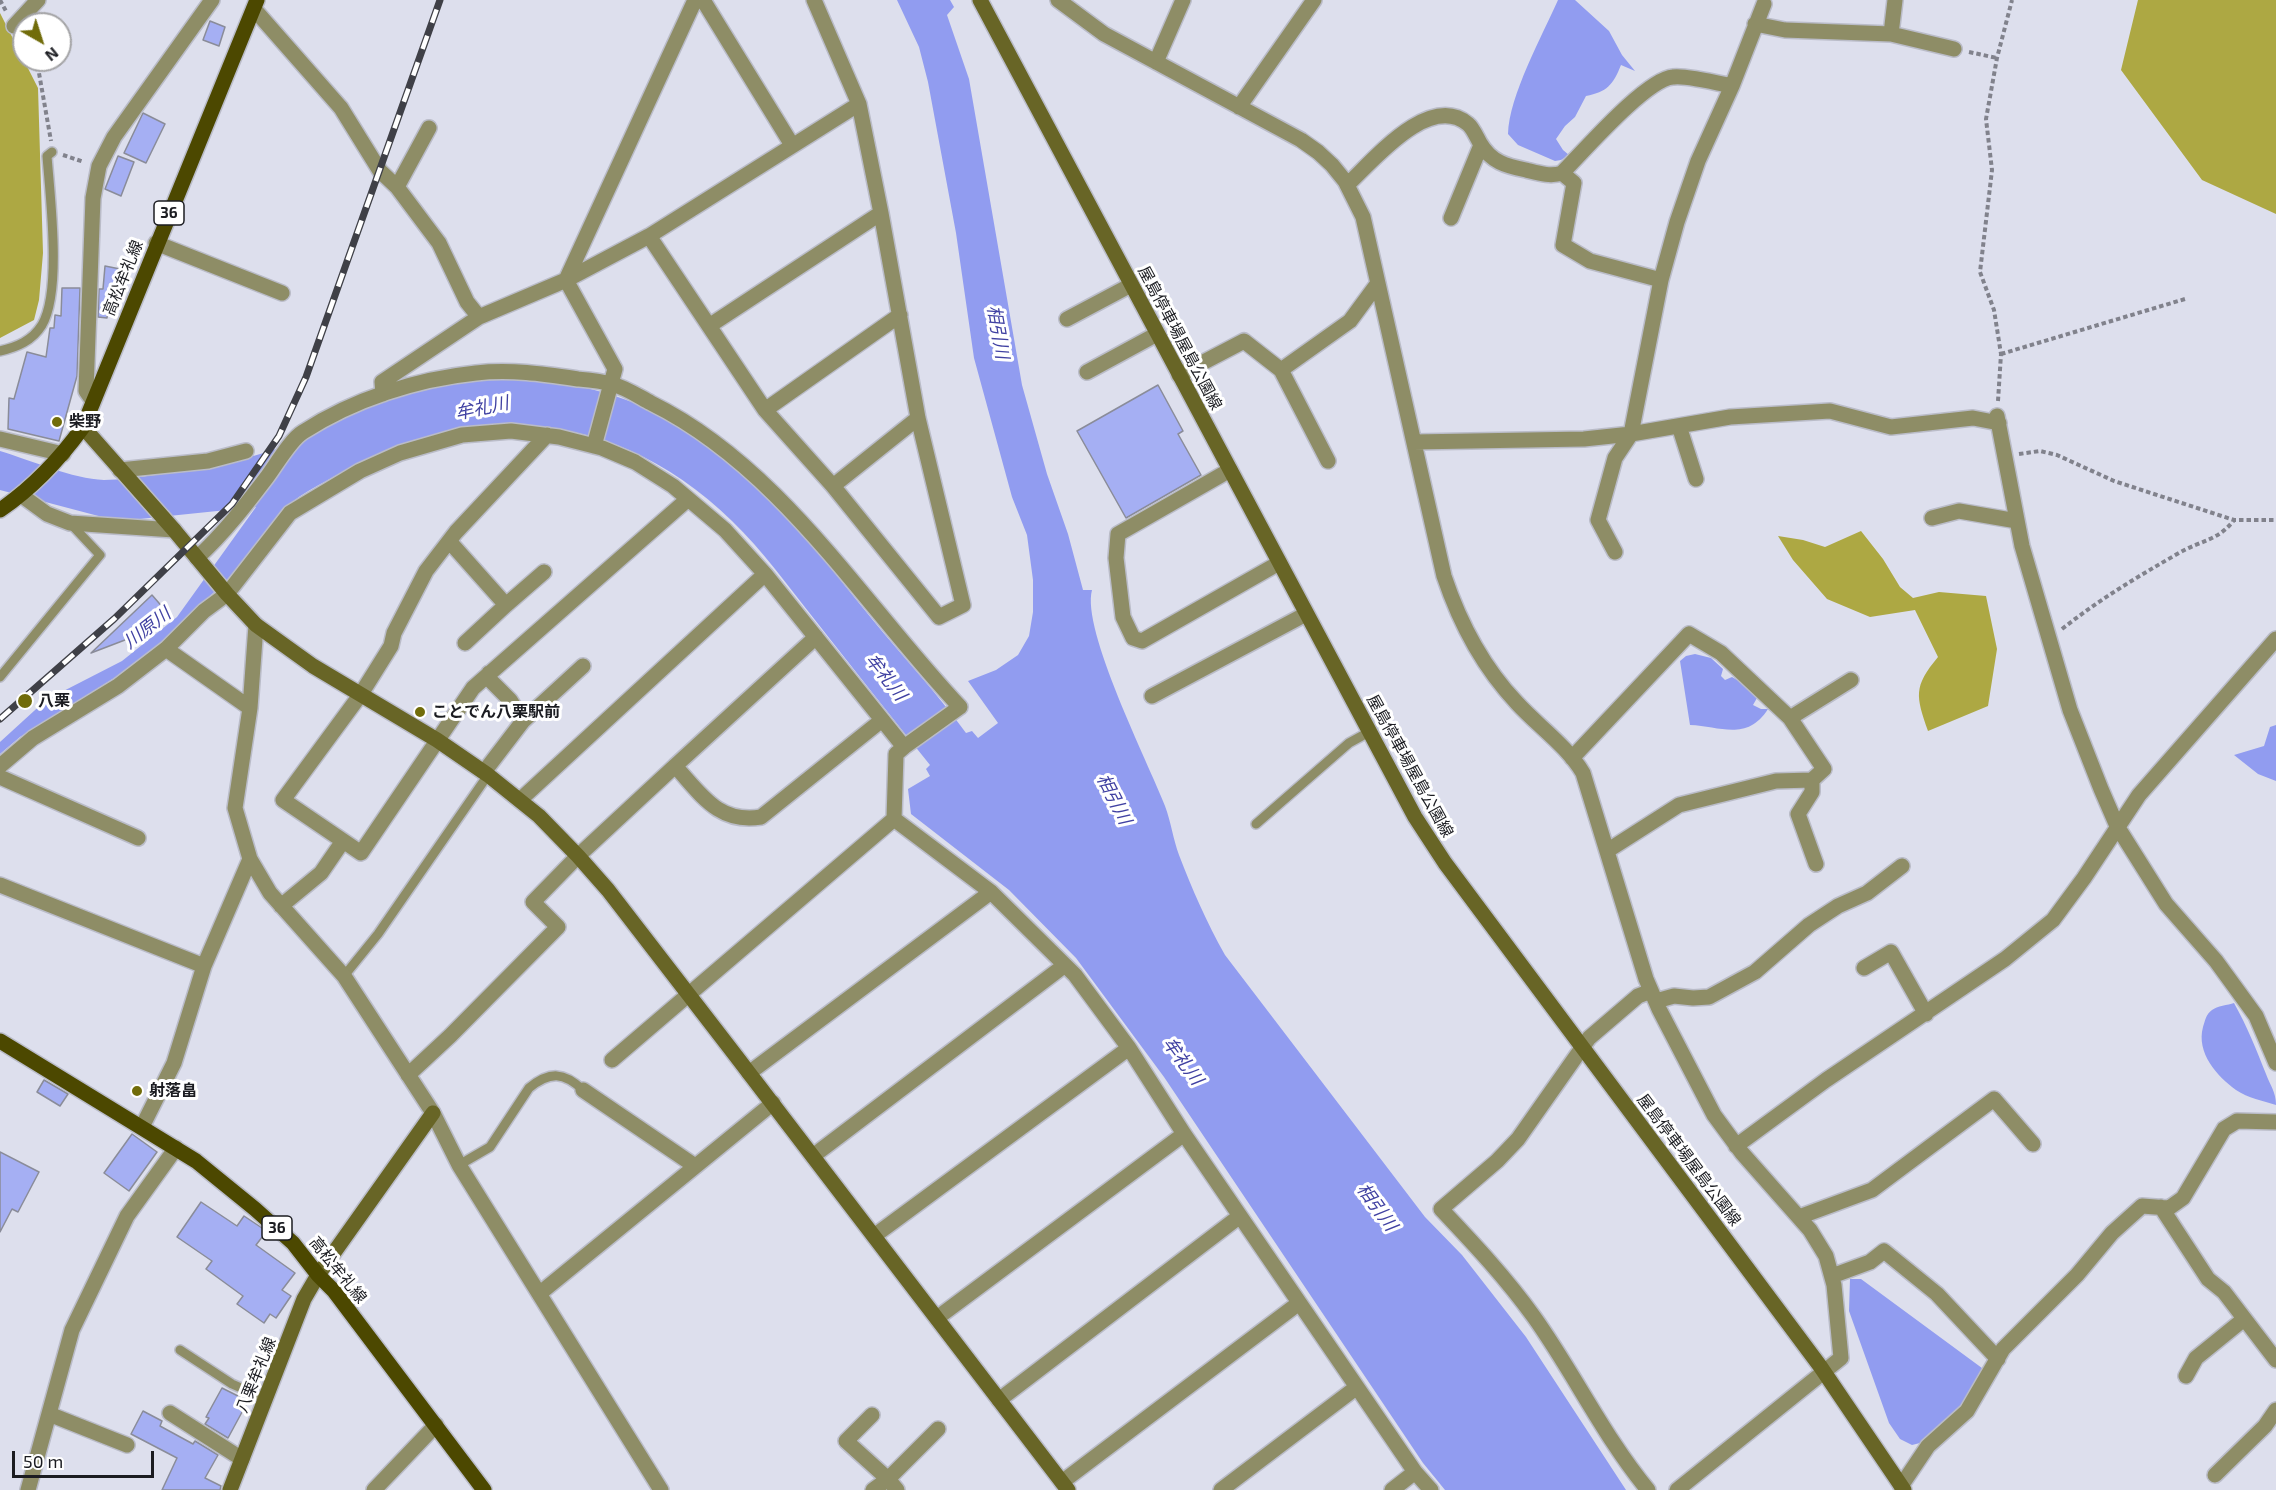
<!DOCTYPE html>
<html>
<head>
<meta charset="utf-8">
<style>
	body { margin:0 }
	#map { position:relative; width:2276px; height:1490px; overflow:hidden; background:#dddfed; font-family:"Exo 2",sans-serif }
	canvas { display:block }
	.north { position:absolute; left:12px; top:12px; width:60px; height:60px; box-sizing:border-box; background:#fff; border:2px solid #a4a4a6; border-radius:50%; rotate:141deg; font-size:16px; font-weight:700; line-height:24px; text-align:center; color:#1b1c21 }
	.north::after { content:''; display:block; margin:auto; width:21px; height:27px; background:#716c0a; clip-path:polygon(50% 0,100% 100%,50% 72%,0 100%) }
	.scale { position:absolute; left:12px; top:1451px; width:142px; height:27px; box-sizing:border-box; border:3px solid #1b1c21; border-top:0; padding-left:8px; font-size:18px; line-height:21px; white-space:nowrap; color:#1b1c21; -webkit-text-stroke:4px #fff; paint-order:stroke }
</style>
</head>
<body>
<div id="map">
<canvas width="2276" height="1490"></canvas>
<div class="north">N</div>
<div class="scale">50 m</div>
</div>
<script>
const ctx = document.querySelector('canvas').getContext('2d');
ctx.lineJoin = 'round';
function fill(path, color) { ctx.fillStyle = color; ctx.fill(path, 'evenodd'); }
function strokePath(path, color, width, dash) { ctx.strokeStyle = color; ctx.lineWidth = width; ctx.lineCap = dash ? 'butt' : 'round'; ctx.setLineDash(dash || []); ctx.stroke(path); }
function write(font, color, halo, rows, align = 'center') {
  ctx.font = font + ' "Exo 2","Noto Sans JP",sans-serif'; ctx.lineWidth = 6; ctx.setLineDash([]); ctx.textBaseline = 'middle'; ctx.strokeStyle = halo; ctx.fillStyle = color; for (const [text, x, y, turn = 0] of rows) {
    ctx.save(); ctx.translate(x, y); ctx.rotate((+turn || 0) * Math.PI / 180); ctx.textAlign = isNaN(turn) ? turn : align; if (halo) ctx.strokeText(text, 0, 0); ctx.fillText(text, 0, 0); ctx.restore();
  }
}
fill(new Path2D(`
	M2138,0H2276V214L2202,180L2121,70Z
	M0,13L38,88L43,253L39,300L34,320L0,338Z
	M1861,531L1883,559L1900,587L1913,598L1939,592L1986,596L1997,649L1988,706L1928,731C1916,696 1913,687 1938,657L1915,610L1870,617L1827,599L1793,560L1778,536L1803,540L1825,547Z`), '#ada843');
fill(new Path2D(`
	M897,0H950L954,7L947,15L969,79L1022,385L1047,474L1068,534L1083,590H1092C1081,630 1148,762 1165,806C1171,822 1173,839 1179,855C1192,889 1207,923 1225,955L1425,1217L1462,1255L1526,1337L1626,1490H1445L1423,1463L1164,1077L1076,958L1009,890L911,814L908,789L930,776L926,769L930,765C891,717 853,668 815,620C788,586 763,551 732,521C658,449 568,414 465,429C415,436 371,456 328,480C315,487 302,494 291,503C269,521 256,548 237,569C224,584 207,598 193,612L191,617L143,660L20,737L0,754V742L46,700L122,661L177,617L256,507L130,520L106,518L0,490V451C30,460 73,479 104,480C120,480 138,477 155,475C208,468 260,458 308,436C331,425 352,412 374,402C414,387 460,380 502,380C602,377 692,418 762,489C802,530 836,575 872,619C903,657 937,693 966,733L972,731L978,738L998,723L968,681L996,670L1018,655L1029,636L1033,612V580L1027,535L1012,497L974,358L956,233L928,82L919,47Z
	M1558,0H1575L1609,31L1622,55L1635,71L1621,65C1613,85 1607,92 1586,96L1575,117L1565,126L1556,139L1563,150L1569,155L1561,160L1555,161L1518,145L1508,134C1509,96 1542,36 1558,0Z
	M1695,654L1711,658L1723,669L1721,676L1725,680L1732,677L1746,685L1757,698L1753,705L1761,709H1768C1747,742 1720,726 1690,725L1680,661L1686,656Z
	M2276,725V781L2258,774L2234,755L2264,746L2270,727Z
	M2234,1003C2247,1026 2256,1049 2266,1074C2270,1085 2276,1092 2276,1105C2263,1101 2248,1098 2236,1090C2217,1076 2196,1053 2203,1027C2205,1021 2206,1014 2212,1010C2217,1006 2228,1005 2234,1003Z
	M1850,1279H1861L1986,1371L1962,1409L1924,1442L1912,1445L1900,1439L1889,1423L1849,1311Z`), '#919cf0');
const building = new Path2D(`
	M210,21L225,27L219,46L203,40Z
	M143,113L165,124L146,163L124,153Z
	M118,156L134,162L121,196L105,189Z
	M105,266L130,271L118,305H109L107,318L98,317L99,289H103Z
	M62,288H80L77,376L59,441L8,429L9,398L14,399L27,352L46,357L50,328H54L55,315L61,316Z
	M1158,385L1183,431L1178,434L1201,475L1126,518L1077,431Z
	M152,595L165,610L138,635L91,653Z
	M44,1080L68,1094L60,1106L37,1092Z
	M132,1134L157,1152L129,1191L104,1173Z
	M0,1152L39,1172L18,1212L12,1209L0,1232Z
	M201,1202L237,1226L244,1216L262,1228L266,1232L256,1245L295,1273L282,1290L291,1296L276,1318L270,1314L264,1323L237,1304L243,1296L206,1269L212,1261L177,1237Z
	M222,1388L248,1401L228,1438L205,1424L209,1418L206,1417Z
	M143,1411L162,1421L160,1426L193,1444L195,1441L218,1455L205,1478L221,1486L220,1490H162L177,1458L131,1434Z`);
fill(building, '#a5aff3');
strokePath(building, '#8a8c99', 1.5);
const lane = new Path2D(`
	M0,351C17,347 32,341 42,325C62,291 50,196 47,156L52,152
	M0,677L100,555L70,523
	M1256,824L1349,743L1369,732
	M344,976L378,934L488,775
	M459,1165L490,1147L529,1088C550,1071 564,1072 583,1090
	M180,1350L232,1384L266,1399`);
const street = new Path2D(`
	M703,0L792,145
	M1058,0L1104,34L1301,140L1318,152L1332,165L1345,181L1363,217L1444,576C1460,624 1482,666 1517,703C1538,726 1567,746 1583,773L1646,979L1659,1009L1714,1115L1742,1153L1810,1230L1826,1256L1834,1285L1841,1358L1677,1490
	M254,9L341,108L380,171L397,187
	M1755,24L1785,30L1891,34L1954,49
	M14,26L38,0
	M1891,34L1895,0
	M1156,62L1183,0
	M1239,107L1314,0
	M429,128L397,187L439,243L467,302L479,317
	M1562,173L1574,183L1563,245L1590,261L1661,280
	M1347,185C1373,161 1429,92 1468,124C1473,128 1477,138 1480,143C1491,162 1506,166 1526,170C1538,173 1550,177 1562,173C1583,152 1646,79 1673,77C1685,75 1718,83 1732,86
	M1451,218L1481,145
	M649,236L859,104
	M156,243L282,293
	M1067,319L1131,285
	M709,326L881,213
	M1281,370L1328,461
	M1087,372L1157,334
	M1179,375L1244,341L1281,370L1350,321L1378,283
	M383,394L382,382L479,317L566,280L649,236L765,410L833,486L939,617L963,605L918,418L881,213L859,104L814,0
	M93,401L86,391L93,198L99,166L114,137L212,0
	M765,410L900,315
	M1997,416L2022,546L2070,710L2101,789L2117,826L2166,904L2216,961L2256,1016L2276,1063
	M1679,426L1696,479
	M547,435L456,532L426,571L394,633L391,646L361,694L283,800L361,853L473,688L688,499
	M0,439L63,454
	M1414,442L1584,439L1631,434L1730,417L1830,411L1891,427L1973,418L1999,423
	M594,446L615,369L566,280L695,0
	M120,470L208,461L246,451
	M1230,470L1118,534L1116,558L1123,617L1133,638L1142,641L1279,563
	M833,486L918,418
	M21,495L47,514L70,523L174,530
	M1932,518L1959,511L2017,521
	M449,541L506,605L544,572
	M1615,552L1598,520L1615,458L1631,434L1661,280L1677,222L1698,161L1732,86L1764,4
	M197,558C224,533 245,506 267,477C276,465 291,439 303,432C354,399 417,379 476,373C511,369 544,374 578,379C589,380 601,381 611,384C625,387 638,396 651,403C781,467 863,604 960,707L904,747
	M256,625L250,708L235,808L250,859L270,893L344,976L433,1113L459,1165L661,1490
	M465,643L506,605
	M166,649L250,708
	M489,673L490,680L510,700L523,721
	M1152,696L1306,614
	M1572,758L1689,634L1721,653L1790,718L1851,680
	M0,766L33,738L118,686L166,649L204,611L227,594L290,513L360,471L400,453L462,435L511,431L559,437L602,448L635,462L673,486L725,530L765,574L904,747L896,754L894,819L991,892L1075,975L1129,1048L1184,1134L1415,1472L1431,1490
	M675,766L816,637
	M484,772L523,721L583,666
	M0,777L138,838
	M1812,780V792L1798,814L1816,864
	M520,800L765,574
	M1607,851L1679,805L1776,781L1812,780L1824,769L1790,718
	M0,885L204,966
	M281,906L321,873L343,841
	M1864,968L1891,952L1926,1014
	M1656,1001L1674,996L1693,998L1709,997L1755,972L1809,925L1838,906L1867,893L1902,866
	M612,1060L894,819
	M749,1073L991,892
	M408,1075L450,1036L558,927L533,902L578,856L675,766C701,794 718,824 761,817L882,720
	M583,1090L695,1166
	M142,1127L174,1063L204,966L250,859
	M1736,1146L1826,1080L2005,959L2053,920L2084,878L2139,795L2276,639
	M813,1156L1065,965
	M2161,1207L2208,1279L2224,1292L2276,1360
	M1799,1217L1872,1190L1994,1099L2033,1144
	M874,1236L1129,1048
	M1832,1276L1870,1262L1884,1251L1937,1294L1998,1359
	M539,1294L773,1103
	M937,1318L1184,1134
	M2186,1376L2196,1358L2244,1319
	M999,1400L1240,1216
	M170,1413L242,1459
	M49,1414L127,1445
	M872,1415L846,1441L888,1479L897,1490
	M2215,1475L2265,1426L2276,1410
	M1062,1482L1299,1303
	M1901,1486L1928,1446L1967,1411L2003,1349L2077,1275L2112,1233L2142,1206L2169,1208L2183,1198L2224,1129L2237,1121L2276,1122
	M28,1490L72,1330L127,1216L176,1148
	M374,1490L436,1425
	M873,1490L888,1479L938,1429
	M1221,1490L1357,1387
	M1392,1490L1415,1472
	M1648,1490C1604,1437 1574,1373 1534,1317C1506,1278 1474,1244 1441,1209L1497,1161L1518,1139L1589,1038L1638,996L1651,991`);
const secondary = new Path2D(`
	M980,0L1415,817L1445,863L1820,1366L1904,1490
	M83,427L174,530L227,594L256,625L313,666L437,740L488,775L539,816L578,856L608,890L736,1056L1068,1490
	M230,1490L304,1299L318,1275L433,1113`);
const primary = new Path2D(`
	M0,510C34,487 59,460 83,427L257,0
	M0,1041L196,1161L255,1209L293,1243L318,1275L334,1291L484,1490`);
strokePath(lane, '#babcc8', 12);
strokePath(street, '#babcc8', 18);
strokePath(secondary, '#babcc8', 18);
strokePath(primary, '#babcc8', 18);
strokePath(new Path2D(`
	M0,0L7,13
	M1969,52L1997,58
	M32,60L39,73L51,141
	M63,155L84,162
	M2001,354L2185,299
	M1998,401L2001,354L1994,310L1980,272L1992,170L1986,119L1997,58L2012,0
	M2019,454L2040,451L2057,455L2114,481L2234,520H2276
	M2062,629C2100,599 2137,577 2179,553C2201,540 2218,541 2234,520`), '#81828c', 4, [4.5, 3]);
strokePath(lane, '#8e8d66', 9);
strokePath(street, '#8e8d66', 15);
strokePath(secondary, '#686526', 15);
strokePath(primary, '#4c4800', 15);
const rail = new Path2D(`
	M0,719L114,619L232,504L279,436L306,377L440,0`);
strokePath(rail, '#3f4047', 7);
strokePath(rail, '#fff', 4.5, [14]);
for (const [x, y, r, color] of [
	[57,422,6,"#716c0a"],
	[25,701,8,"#716c0a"],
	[420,712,6,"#716c0a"],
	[137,1091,6,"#716c0a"]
]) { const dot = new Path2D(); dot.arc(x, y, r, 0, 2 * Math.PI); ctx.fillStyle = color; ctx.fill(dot); strokePath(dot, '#fff', 2); }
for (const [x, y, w] of [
	[169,213,30],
	[277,1228,30]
]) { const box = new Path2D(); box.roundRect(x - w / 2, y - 12, w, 24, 4.5); ctx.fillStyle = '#fff'; ctx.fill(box); strokePath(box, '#1b1c21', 1.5); }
write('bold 15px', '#1b1c21', null, [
	["36",169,213],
	["36",277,1228]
]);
write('16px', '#1b1c21', '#fff', [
	["高松牟礼線",123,278,-68],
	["屋島停車場屋島公園線",1180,338,62],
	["屋島停車場屋島公園線",1410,766,61],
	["屋島停車場屋島公園線",1689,1160,53],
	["高松牟礼線",338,1270,51],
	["八栗牟礼線",256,1375,-68]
]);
write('bold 16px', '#1b1c21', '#fff', [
	["柴野",69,422],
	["八栗",38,701],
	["ことでん八栗駅前",432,712],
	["射落畠",149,1091]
], 'left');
write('italic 18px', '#4041a2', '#fff', [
	["相引川",998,332,80],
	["牟礼川",482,408,-12],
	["川原川",147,628,-38],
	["牟礼川",886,677,52],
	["相引川",1114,799,63],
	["牟礼川",1183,1061,54],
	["相引川",1377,1207,54]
]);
</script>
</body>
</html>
